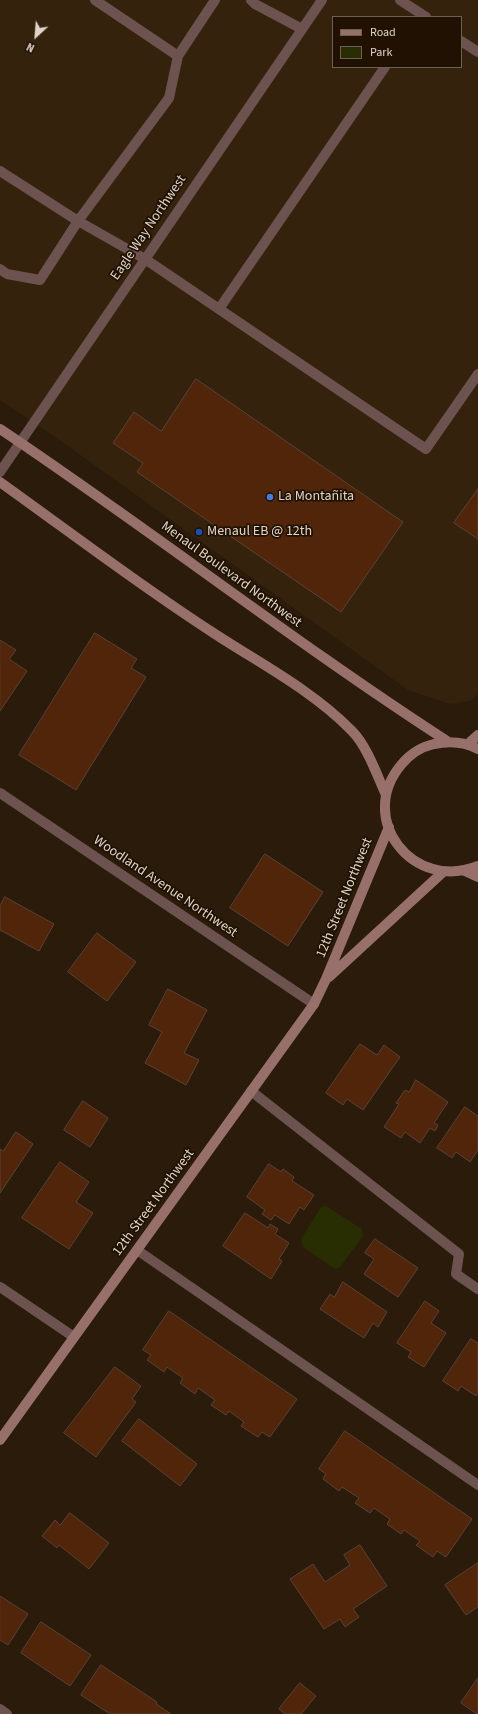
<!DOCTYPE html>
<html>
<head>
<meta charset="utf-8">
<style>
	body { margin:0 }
	#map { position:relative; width:478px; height:1714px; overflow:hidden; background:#2a1b0a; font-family:"Source Sans 3",sans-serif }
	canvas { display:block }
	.legend { position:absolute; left:332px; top:16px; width:130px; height:52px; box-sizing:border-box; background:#201103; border:1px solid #6c5f53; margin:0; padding:5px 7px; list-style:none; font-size:12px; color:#dfd5cb }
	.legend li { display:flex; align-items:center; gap:8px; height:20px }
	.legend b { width:20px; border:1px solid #6c5f53 }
	.north { position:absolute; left:16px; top:16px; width:40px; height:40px; -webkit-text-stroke:3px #201103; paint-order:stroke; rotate:206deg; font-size:11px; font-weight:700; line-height:16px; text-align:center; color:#dfd5cb }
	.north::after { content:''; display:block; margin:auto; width:14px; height:18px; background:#dfd5cb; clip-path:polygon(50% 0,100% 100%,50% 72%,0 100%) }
</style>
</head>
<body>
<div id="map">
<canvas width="478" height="1714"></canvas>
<ul class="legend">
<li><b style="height:5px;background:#98706b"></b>Road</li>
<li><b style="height:11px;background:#292e02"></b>Park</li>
</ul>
<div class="north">N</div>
</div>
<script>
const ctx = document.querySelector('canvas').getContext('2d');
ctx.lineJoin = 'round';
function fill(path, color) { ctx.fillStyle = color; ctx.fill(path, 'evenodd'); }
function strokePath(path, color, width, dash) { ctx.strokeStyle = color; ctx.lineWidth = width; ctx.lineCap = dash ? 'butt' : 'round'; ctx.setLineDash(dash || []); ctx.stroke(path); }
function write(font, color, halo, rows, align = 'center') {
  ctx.font = font + ' "Source Sans 3",sans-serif'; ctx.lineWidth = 3.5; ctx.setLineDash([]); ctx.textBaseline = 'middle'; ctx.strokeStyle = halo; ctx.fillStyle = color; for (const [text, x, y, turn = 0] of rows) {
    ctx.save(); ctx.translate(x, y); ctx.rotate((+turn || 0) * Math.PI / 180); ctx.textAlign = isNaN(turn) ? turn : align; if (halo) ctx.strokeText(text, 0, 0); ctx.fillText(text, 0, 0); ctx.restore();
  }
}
fill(new Path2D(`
	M0,0H478V694L470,701L450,704L408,690L61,441L0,400ZM333,17H461V67H333Z`), '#35220c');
fill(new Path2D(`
	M326,1206L362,1229L363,1236L340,1267L335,1269L303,1247L301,1239L321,1207Z`), '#292e02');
const building = new Path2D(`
	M196,379L403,522L341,612L137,472L143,463L113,443L134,412L161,431Z
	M478,489V539L454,523Z
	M95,633L137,659L131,668L146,677L76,790L19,755Z
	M0,640L16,650L9,659L27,671L0,711Z
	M265,854L323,892L288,946L230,908Z
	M5,897L54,924L39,951L0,930V906Z
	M97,933L136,962L107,1001L68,972Z
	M168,989L207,1010L184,1053L199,1060L186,1085L145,1063L162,1032L149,1025Z
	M360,1044L377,1055L384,1045L400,1057L363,1110L347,1099L343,1105L326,1093Z
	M416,1080L448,1102L434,1123L438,1125L435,1131L430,1128L420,1143L405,1132L401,1138L384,1127L399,1104L396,1103L405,1090L409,1092Z
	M83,1101L108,1118L90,1147L64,1130Z
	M465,1107L478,1116V1150L470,1162L456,1152L452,1158L437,1148Z
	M16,1132L33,1144L0,1193V1149L3,1151Z
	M60,1162L89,1182L76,1202L93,1213L69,1249L22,1218Z
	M269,1164L281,1172L283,1169L294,1177L292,1181L314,1195L304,1210L300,1207L289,1224L275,1215L271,1220L262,1214L265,1210L247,1197Z
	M245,1213L268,1228L270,1224L278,1229L275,1234L289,1243L279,1259L282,1261L271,1279L223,1246Z
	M375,1239L418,1268L398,1297L364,1274L374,1259L365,1253Z
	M343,1282L387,1312L378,1327L373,1323L364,1338L320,1309L330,1294L334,1297Z
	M425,1301L439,1311L431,1323L446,1333L424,1367L408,1357L411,1352L397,1343Z
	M169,1311L297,1399L270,1437L262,1432L258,1437L241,1426L244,1422L229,1411L226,1415L211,1405L215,1400L198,1388L195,1394L180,1383L183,1378L167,1367L164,1372L147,1360L151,1355L143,1350Z
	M471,1339L478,1343V1393L476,1396L461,1386L458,1391L443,1381Z
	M115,1367L141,1386L132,1399L136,1402L96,1457L64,1433Z
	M139,1419L197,1464L180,1486L122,1441Z
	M345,1431L472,1519L446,1557L437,1551L433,1557L416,1545L420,1541L404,1530L401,1534L387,1524L390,1519L374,1508L370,1513L355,1503L359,1498L342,1487L339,1491L323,1479L326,1474L319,1469Z
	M70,1513L109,1543L89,1569L59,1545L57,1548L42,1536L55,1520L60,1525Z
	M360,1545L387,1586L353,1609L359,1617L345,1627L340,1619L324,1629L290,1579L313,1564L325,1582L350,1565L344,1555Z
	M478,1563V1607L466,1615L445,1585Z
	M0,1596L28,1614L8,1645L0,1640Z
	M41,1622L91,1655L70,1686L21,1653Z
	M101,1665L157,1702L156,1704L171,1714H110L81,1695Z
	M478,1678V1714H477L461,1703Z
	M300,1683L316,1696L301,1714H285L279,1709Z`);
fill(building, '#51250a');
strokePath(building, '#594337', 1);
strokePath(new Path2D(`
	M95,0L178,56L215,0
	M251,0L255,4L302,29
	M400,0L426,17
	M461,41L478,52
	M0,171L78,221L145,259L426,449L478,374
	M0,269L7,274L40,280L78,221L169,98L178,56
	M219,309L385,67
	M251,1091L459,1254L456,1274L478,1289
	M137,1250L478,1485`), '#6c534f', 10);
strokePath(new Path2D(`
	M0,793L314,1004
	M0,1287L74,1337
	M0,1709L7,1714`), '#6c534f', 10);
strokePath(new Path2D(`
	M0,472L322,0`), '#6c534f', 10);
strokePath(new Path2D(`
	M0,429C151,530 294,642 447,741
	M0,482C70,532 139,585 212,632C259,663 312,690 352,731C367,746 377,775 386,795
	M468,744L478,735
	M478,749C463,741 449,741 434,744C421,747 409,755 401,765C356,819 413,892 478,866
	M465,871L478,877
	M329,977L443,872
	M0,1440L314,1004L326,979L389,827`), '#98706b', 10);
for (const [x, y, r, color] of [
	[270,497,4,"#3f7fe0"],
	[199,532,4,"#1a4fb4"]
]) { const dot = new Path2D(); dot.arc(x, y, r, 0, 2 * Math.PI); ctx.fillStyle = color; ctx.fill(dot); strokePath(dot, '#201103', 1.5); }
write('14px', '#dfd5cb', '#201103', [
	["Eagle Way Northwest",149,228,-56],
	["Menaul Boulevard Northwest",231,575,36],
	["Woodland Avenue Northwest",165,887,34],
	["12th Street Northwest",345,898,-68],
	["12th Street Northwest",154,1203,-54]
]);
write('14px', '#dfd5cb', '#201103', [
	["La Montañita",278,497],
	["Menaul EB @ 12th",207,532]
], 'left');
</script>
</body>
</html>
